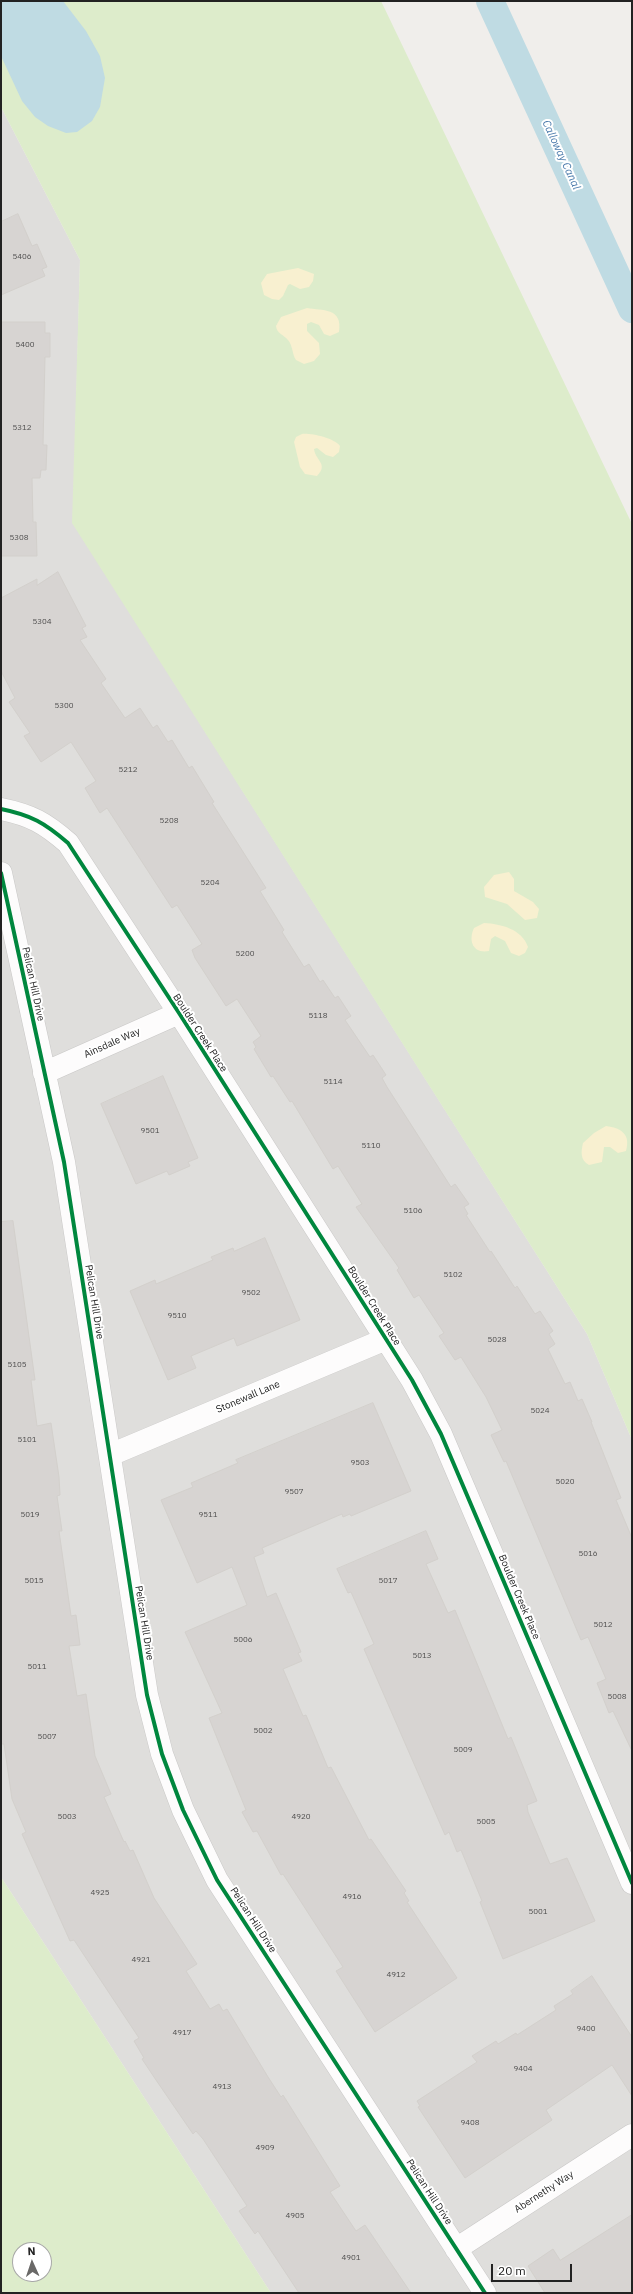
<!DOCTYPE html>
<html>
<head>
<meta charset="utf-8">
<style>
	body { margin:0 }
	#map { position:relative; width:633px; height:2294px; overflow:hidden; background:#f0eeeb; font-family:"IBM Plex Sans",sans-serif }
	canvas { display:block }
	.frame { position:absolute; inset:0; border:2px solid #222; pointer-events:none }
	.north { position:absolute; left:12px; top:2242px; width:40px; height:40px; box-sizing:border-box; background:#fff; border:1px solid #a7a7a7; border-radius:50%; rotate:357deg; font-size:11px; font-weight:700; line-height:16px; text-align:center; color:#222 }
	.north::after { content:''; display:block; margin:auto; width:14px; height:18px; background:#6a6968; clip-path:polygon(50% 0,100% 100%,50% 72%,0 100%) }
	.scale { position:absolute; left:491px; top:2264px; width:81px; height:18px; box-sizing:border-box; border:2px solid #222; border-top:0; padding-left:5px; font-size:12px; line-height:14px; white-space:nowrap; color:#222; -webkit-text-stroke:3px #fff; paint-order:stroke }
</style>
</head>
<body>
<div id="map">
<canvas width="633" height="2294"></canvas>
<div class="frame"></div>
<div class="north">N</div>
<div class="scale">20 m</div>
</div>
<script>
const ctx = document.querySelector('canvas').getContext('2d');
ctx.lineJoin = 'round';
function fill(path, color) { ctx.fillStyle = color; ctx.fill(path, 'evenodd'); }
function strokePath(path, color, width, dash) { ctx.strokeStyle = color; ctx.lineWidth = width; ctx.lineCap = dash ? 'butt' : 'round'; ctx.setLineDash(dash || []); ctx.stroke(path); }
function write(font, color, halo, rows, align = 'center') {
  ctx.font = font + ' "IBM Plex Sans",sans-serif'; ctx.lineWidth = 4; ctx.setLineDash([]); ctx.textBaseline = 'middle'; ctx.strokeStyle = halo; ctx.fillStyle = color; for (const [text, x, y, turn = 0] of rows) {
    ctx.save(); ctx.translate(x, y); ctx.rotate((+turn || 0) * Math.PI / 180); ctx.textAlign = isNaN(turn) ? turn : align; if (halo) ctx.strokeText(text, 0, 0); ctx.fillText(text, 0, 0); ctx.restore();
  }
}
fill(new Path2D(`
	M1,107L80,260L73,523L587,1334L632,1440V2293H271L1,1877Z`), '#dfdedc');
fill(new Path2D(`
	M1,1H381L632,524V1440L587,1334L72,523L80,260L1,107Z
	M1,1877L271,2293H1ZM20,2250H44V2274H20Z`), '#ddeccb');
fill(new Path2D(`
	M298,268L314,274L313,281L309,287L300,289L290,284L288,285L283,296L279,300L272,299L264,295L261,283L267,274Z
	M307,308C322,311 343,307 339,332L330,336L324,334L319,325L311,322L307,324V331L319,343L320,354L314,361L304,364L296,360C292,354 293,346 288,340C283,334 277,334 276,326L281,317Z
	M302,434C311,433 334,438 340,446L339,452L333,457L326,455L317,448L314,449C315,460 329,464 317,476L305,474L300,467L294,442L296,437Z
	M509,872L514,879V891L533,902L539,909L537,918L525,920L507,904L485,897L484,887L494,875Z
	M484,923C501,924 522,929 528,947L525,953L519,956L511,953L505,941L495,936L491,939L489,951C473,954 468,941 474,928Z
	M606,1126C621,1128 631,1134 626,1151L618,1153L610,1147H604L602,1162L589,1165C580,1160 581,1152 583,1143L594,1133Z`), '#f8f0d0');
fill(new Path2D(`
	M1,1H63L86,31L100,56L105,78L100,107L92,121L77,132L66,133L48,126L35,117L22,101L1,56Z`), '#bfdbe3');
strokePath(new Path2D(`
	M490,1L632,309`), '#bfdbe3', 28);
const building = new Path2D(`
	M18,214L32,246L37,244L47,267L42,269L45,276L1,295V222Z
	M1,322H45V333H50V357H45L43,445H47L46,470H41L40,478H32L33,522H36L37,556H1Z
	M58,572L86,626L82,628L87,637L80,640L106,679L101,683L125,718L140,708L153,728L157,725L168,742L172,740L189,768L192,766L214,802L212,803L266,888L260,891L284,930L282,932L304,967L309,964L320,982L323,980L335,998L338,996L351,1016L345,1020L370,1057L373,1055L386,1075L382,1078L387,1087L451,1187L455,1184L469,1204L464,1207L468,1214L466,1215L490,1252L491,1251L515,1288L517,1286L535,1314L540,1311L553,1331L549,1334L555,1344L548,1349L565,1384L570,1382L578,1401L582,1399L592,1422H591L621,1498L616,1500L632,1538V1751L613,1711L609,1713L597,1683L606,1679L588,1637L581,1640L506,1461L504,1462L491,1435L502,1430L486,1397L461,1357L455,1360L439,1336L444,1333L419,1295L414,1298L397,1270L399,1268L356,1207L362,1204L338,1166L333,1169L292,1101L290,1102L273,1076L271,1077L254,1049L256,1047L253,1042L261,1036L237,999L226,1006L195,958L192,950L202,944L177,905L172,908L107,808L100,813L85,788L96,781L71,742L41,762L24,736L30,733L9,702L15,698L1,671V598L37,579V585Z
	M163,1076L198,1158L188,1162L190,1166L169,1175L167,1171L136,1184L101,1104Z
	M13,1221L35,1380H31L37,1426L51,1423L59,1477L60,1495L57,1496L62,1531H59L71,1616L76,1615L80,1645L69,1646L77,1696L86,1694L95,1756L111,1794L104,1797L124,1842L125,1841L130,1851L133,1850L154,1898L197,1964L186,1971L210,2009L219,2004L223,2011L227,2009L268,2077L281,2097L283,2095L340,2186L330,2192L356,2231L365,2225L411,2293H299L258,2231L255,2234L239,2211L247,2206L203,2139L196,2131L193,2134L156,2080L142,2059L144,2058L134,2041L139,2038L74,1940L70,1941L22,1834L26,1832L12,1799L4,1744H1V1222Z
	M265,1238L300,1320L237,1346L234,1338L191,1356L196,1368L168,1380L130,1291L155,1280L156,1284L213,1260L211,1257L233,1248L234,1251Z
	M373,1403L411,1491L351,1516L350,1514L343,1517L342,1514L262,1548L264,1553L254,1557L267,1597L276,1593L301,1652L298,1653L302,1661L283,1669L303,1716L306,1715L328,1768L331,1767L369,1840L371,1839L406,1891L404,1893L409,1901L407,1902L457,1978L375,2032L336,1971L343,1967L283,1874L281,1875L257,1831L253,1832L242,1812L246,1810L209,1718L222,1713L185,1632L247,1605L232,1567L197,1583L161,1500L193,1487L191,1483L238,1463L236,1460Z
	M426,1531L438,1559L426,1564L448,1613L455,1610L508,1739L511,1737L520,1759L537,1801L527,1805L528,1812L550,1864L567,1858L595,1921L503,1959L480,1902L482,1901L461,1850L457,1852L449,1832L445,1835L364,1649L374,1644L351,1592L348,1593L337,1569Z
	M592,1976L632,2037V2096L612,2065L546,2110L552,2120L465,2178L418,2107L420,2106L417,2101L477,2062L472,2056L496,2041L498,2044L516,2033L517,2035L556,2010L554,2006L573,1994L571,1991Z
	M632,2215V2293H545L528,2266L553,2249L560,2260Z`);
fill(building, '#d7d4d2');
strokePath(building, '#d3d0cc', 1);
const minor = new Path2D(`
	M1,809C31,815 45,823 68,843L179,1013L412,1380L441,1434L632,1883
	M1,873L64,1162L147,1695L162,1754L183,1810L217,1880L485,2293
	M44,1073L179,1013
	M110,1455L386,1339
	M456,2249L632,2135`);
strokePath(minor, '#c9c8c7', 23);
strokePath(minor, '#fdfcfc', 22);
strokePath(new Path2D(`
	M1,809C31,815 45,823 68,843L179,1013L412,1380L441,1434L632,1883
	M1,873L64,1162L147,1695L162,1754L183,1810L217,1880L485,2293`), '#00873e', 4);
write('8px', '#4f4e4e', null, [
	["5406",22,257],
	["5400",25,345],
	["5312",22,428],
	["5308",19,538],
	["5304",42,622],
	["5300",64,706],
	["5212",128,770],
	["5208",169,821],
	["5204",210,883],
	["5200",245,954],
	["5118",318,1016],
	["5114",333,1082],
	["9501",150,1131],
	["5110",371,1146],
	["5106",413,1211],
	["5102",453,1275],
	["9502",251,1293],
	["9510",177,1316],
	["5028",497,1340],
	["5105",17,1365],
	["5024",540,1411],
	["5101",27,1440],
	["9503",360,1463],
	["5020",565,1482],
	["9507",294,1492],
	["5019",30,1515],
	["9511",208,1515],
	["5016",588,1554],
	["5015",34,1581],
	["5017",388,1581],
	["5012",603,1625],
	["5006",243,1640],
	["5013",422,1656],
	["5011",37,1667],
	["5008",617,1697],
	["5002",263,1731],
	["5007",47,1737],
	["5009",463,1750],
	["5003",67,1817],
	["4920",301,1817],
	["5005",486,1822],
	["4925",100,1893],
	["4916",352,1897],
	["5001",538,1912],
	["4921",141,1960],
	["4912",396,1975],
	["9400",586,2029],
	["4917",182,2033],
	["9404",523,2069],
	["4913",222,2087],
	["9408",470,2123],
	["4909",265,2148],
	["4905",295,2216],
	["4901",351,2258]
]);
write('10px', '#222', '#fff', [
	["Pelican Hill Drive",33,984,78],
	["Boulder Creek Place",200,1033,57],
	["Ainsdale Way",112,1043,-24],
	["Pelican Hill Drive",94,1302,81],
	["Boulder Creek Place",374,1306,58],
	["Stonewall Lane",248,1397,-23],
	["Boulder Creek Place",519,1597,67],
	["Pelican Hill Drive",144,1623,81],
	["Pelican Hill Drive",253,1920,57],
	["Pelican Hill Drive",429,2192,57],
	["Abernethy Way",544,2192,-33]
]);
write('italic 11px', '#4a7aab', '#fff', [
	["Calloway Canal",561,155,65]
]);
</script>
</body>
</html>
